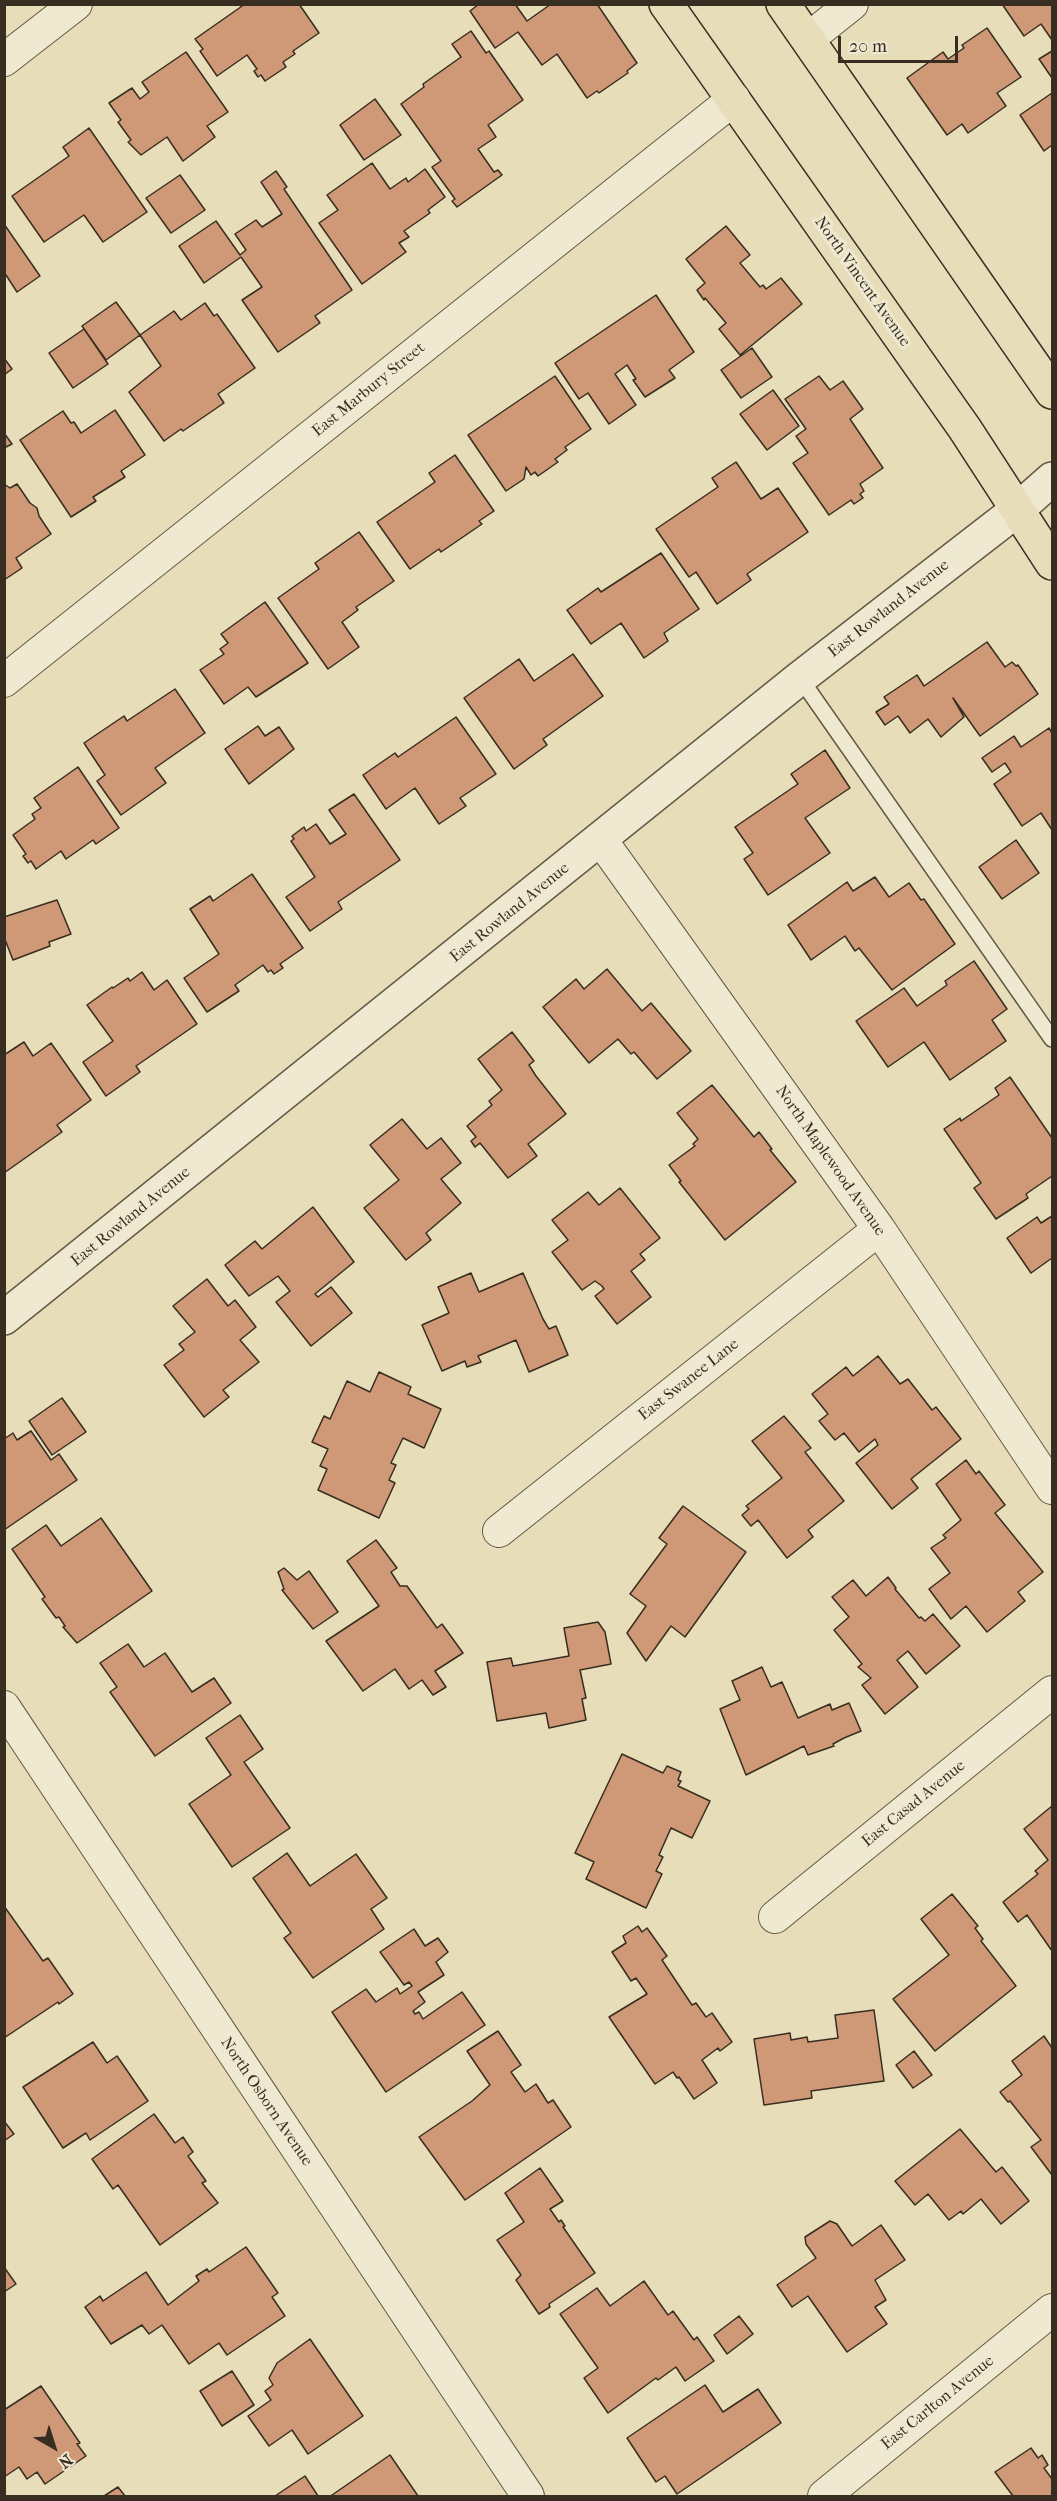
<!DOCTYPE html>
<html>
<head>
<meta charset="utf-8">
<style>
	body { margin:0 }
	#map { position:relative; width:1057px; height:2501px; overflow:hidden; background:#e7ddb8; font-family:"IM FELL French Canon",serif }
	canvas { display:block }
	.frame { position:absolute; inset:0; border:6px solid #382d21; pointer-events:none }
	.north { position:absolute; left:24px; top:2417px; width:60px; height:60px; -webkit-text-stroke:4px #efe9d1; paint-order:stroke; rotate:141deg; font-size:16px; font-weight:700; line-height:24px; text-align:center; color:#382d21 }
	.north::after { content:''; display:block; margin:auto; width:21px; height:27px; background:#382d21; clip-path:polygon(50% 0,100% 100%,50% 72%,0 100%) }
	.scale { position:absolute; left:838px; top:36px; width:120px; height:27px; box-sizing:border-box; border:3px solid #382d21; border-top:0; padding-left:8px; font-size:18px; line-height:21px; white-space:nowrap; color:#382d21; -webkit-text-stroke:4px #efe9d1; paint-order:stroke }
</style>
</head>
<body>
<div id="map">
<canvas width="1057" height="2501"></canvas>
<div class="frame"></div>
<div class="north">N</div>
<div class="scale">20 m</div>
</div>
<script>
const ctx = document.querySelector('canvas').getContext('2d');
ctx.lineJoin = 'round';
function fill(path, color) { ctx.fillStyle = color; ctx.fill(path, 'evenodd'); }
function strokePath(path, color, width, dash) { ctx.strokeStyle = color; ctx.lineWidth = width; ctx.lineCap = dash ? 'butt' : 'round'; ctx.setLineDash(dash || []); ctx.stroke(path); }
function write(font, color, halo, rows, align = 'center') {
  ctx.font = font + ' "IM FELL French Canon",serif'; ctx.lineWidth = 6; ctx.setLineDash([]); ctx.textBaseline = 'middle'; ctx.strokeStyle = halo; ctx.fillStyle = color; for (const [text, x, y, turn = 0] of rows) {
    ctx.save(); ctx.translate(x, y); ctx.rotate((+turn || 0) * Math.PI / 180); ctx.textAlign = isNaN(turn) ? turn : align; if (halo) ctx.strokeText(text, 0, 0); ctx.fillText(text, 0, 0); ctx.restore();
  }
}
const building = new Path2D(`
	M245,4H299L319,33L293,51L295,54L283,62L286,67L265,81L261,75L258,77L254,71L257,69L247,55L217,76L200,51L203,49L195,39Z
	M479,4H515L527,21L551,4H597L637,63L627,71L628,73L599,93L597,91L587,98L557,54L542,65L518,32L495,48L470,11Z
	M1002,4H1052V40L1041,24L1024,36Z
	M987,28L1021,77L997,93L1006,106L968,133L962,124L947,135L907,78L943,52L948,59L964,48L962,45Z
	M471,31L486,53L489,51L523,100L488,125L496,137L478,149L494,172L498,170L502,175L457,207L452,201L455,199L432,167L441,161L401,104L424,87L423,84L461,57L452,44Z
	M1052,51V78L1039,59Z
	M186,52L228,112L207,126L215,137L183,161L167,137L141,155L128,142L131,140L118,122L121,120L109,103L132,88L140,99L149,92L142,82Z
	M1052,93V145L1044,151L1020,115Z
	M375,99L401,135L364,160L340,125Z
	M89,128L147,212L103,242L84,215L44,242L12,196L69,156L63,147Z
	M372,163L390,189L406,178L408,182L425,169L445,197L428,210L430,213L404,231L409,237L399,243L406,252L362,284L319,223L338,210L327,195Z
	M276,171L287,187L284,189L352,290L315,316L320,323L278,352L242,300L262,287L241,257L204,283L179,246L216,221L240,255L246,250L235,234L256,220L262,227L282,214L261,182Z
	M180,175L205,210L171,233L146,198Z
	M4,224L40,276L17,292L6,275L4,276Z
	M726,226L750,255L740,263L760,287L763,285L766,289L781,278L802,304L740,355L719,329L726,323L705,298L704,300L699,293L697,290L705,283L686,259Z
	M656,295L694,352L669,370L675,378L645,397L633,380L636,379L627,365L615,374L636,405L609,424L588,393L579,399L555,363Z
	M116,302L140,335L106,360L82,326Z
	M205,303L214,316L217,314L255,368L218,394L224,403L183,431L181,429L164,441L129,392L161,366L140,335L174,311L181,320Z
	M84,329L108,364L73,388L49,353Z
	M752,348L772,377L741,398L721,370Z
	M4,358L12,369L4,375Z
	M555,376L591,429L565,447L567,450L555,459L558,462L538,476L535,472L531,475L526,467L524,479L506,491L468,435Z
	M819,376L830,390L843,381L863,409L850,419L883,468L860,484L864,491L860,494L863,498L854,504L851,500L829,515L793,463L808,453L796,436L806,429L785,399Z
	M773,390L799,426L767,450L740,414Z
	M115,410L145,455L121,471L125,477L93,497L96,501L71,517L20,440L63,411L71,423L74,422L81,433Z
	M4,433L12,444L4,448Z
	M455,455L494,511L479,521L482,524L441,552L439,549L410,569L377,522L435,482L429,473Z
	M736,462L761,499L778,488L808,532L747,574L751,580L717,604L696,572L689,577L656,529L718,487L712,478Z
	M4,484L10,488L17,484L30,503L37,508L39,516L51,534L16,558L22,568L4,580Z
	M359,532L394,581L356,607L358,610L342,622L359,647L328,669L278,598L319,569L315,563Z
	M661,553L699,609L664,633L668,641L644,658L621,623L591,644L567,610L598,588L601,592Z
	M265,602L308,663L256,697L248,687L224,704L200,670L224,654L220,649L228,643L221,634Z
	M987,642L1005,667L1012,662L1016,666L1018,665L1038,694L980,736L953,698L964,717L941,737L928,719L910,733L898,716L885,725L876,712L889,704L884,697L917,675L924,686Z
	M573,654L603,696L543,739L547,745L514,769L464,698L519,659L534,681Z
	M175,689L205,733L155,768L166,783L121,815L97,781L105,775L84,743L124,716L127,721Z
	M456,717L496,774L460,798L466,806L439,824L415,788L386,809L363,775L395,753L398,757Z
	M258,726L265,736L279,727L294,749L249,784L225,749Z
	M1049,728L1052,733V830L1041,813L1022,826L994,784L1011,772L1005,763L992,772L982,758L1014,736L1021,747Z
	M825,750L850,788L805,818L830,853L768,895L744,859L753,853L735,827L798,784L791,774Z
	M78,767L119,828L96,844L93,840L66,859L61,851L36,869L31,861L28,863L23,856L26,854L13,835L35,819L32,814L41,808L34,798Z
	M354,794L400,860L338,902L342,909L310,931L286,897L315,877L291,841L294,839L292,836L304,827L306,831L316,824L330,844L346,834L329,810Z
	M1016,840L1039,873L1002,899L979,867Z
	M252,874L303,948L280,964L283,968L274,974L271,970L268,972L263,965L235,985L239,991L207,1012L184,978L219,954L190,909L210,896L213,901Z
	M875,877L889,897L909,883L921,900L924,899L955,944L892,990L859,948L855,951L845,936L811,960L788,925L847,882L853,891Z
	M57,900L71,934L49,942L50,946L13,960L4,937V917Z
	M974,961L1007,1009L992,1020L1006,1041L950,1080L924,1042L888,1067L856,1021L904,988L917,1006L947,985L945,981Z
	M607,969L642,1011L651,1003L691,1051L657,1079L634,1052L631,1054L618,1039L589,1063L543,1007L576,979L584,989Z
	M142,972L154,990L167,980L197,1024L136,1066L140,1072L106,1096L83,1062L113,1041L87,1005L112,987L113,988L128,978L130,981Z
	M512,1032L534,1061L529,1065L536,1076L566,1114L528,1144L537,1156L508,1178L480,1143L475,1147L471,1141L476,1137L467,1126L492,1105L489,1101L502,1090L478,1059Z
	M24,1042L33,1056L51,1043L91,1100L57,1125L62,1132L4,1173V1055Z
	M1010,1077L1052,1138V1176L1026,1194L1028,1198L996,1219L974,1188L981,1183L944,1129L960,1118L961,1121L999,1095L995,1088Z
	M712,1085L754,1137L759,1132L772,1149L770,1150L796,1182L725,1240L679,1182L681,1181L669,1165L695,1146L693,1144L698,1139L677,1113Z
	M402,1119L427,1149L441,1138L461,1163L441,1179L461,1203L426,1233L431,1240L406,1260L364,1208L399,1180L370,1145Z
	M620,1188L660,1238L640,1254L645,1260L631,1271L651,1297L617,1324L595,1296L604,1289L602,1286L595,1281L582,1290L552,1252L568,1240L552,1220L588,1192L599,1205Z
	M313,1207L354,1262L315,1294L318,1297L331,1287L352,1313L311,1346L276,1302L290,1291L278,1276L249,1296L225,1265L255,1241L262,1249Z
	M1052,1216V1258L1031,1273L1007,1238L1037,1217L1041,1223Z
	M471,1273L479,1292L523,1273L543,1319L549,1329L556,1326L568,1355L529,1372L516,1340L478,1356L481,1362L467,1367L465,1361L442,1371L422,1325L449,1313L438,1287Z
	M207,1279L228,1306L235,1300L256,1327L240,1340L259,1362L223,1390L229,1397L204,1417L164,1365L184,1350L179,1344L195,1332L173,1306Z
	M878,1356L900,1384L908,1379L932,1410L936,1407L961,1439L911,1479L918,1488L892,1509L856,1463L878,1445L875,1439L859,1452L844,1433L835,1440L819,1421L828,1414L812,1394L846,1367L853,1376Z
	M379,1372L411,1387L408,1394L441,1409L424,1448L403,1438L391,1463L396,1465L389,1480L395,1483L379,1518L318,1490L327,1469L320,1466L328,1449L312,1442L324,1416L330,1419L347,1381L370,1392Z
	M62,1398L86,1432L52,1455L29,1421Z
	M784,1416L811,1448L805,1452L844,1501L808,1530L813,1537L787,1558L758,1520L751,1526L742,1515L749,1509L746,1506L782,1478L752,1441Z
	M31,1431L51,1460L59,1454L77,1480L4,1530V1439L13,1433L17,1440Z
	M966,1460L976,1474L979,1471L1005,1505L995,1513L1043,1572L1018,1592L1025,1601L987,1632L966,1606L951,1619L929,1589L950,1573L931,1548L946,1538L943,1535L961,1520L936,1484Z
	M683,1506L746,1552L685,1637L671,1626L646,1661L627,1633L646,1606L630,1594L667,1544L659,1538Z
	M101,1518L152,1591L77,1643L63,1627L65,1626L59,1617L56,1618L42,1599L45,1597L12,1549L46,1525L61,1546Z
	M376,1540L397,1568L391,1572L400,1586H407L437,1628L442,1624L463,1653L435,1671L446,1687L433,1695L422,1680L409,1689L395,1669L363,1691L326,1641L379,1606L347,1561Z
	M284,1568L297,1580L309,1571L338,1612L313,1629L282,1590L284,1589L278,1572Z
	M888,1577L896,1588L895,1589L919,1618L921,1617L925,1621L933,1614L960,1646L926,1674L908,1651L897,1660L918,1687L885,1714L862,1685L871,1678L858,1667L862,1664L834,1630L849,1617L832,1597L853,1580L866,1596Z
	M598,1622L605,1632L611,1664L580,1670L586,1698L582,1699L586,1720L549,1728L546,1713L497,1721L487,1662L511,1658L513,1666L569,1656L564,1628Z
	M128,1644L144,1667L165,1653L192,1692L214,1678L231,1703L155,1756L110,1692L117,1687L100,1663Z
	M762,1667L771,1687L782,1682L798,1718L830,1704L832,1710L849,1703L861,1731L844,1738L833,1744L834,1746L808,1755L804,1746L746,1775L720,1709L740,1700L732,1681Z
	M240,1715L263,1749L244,1762L290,1828L232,1867L189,1804L231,1775L206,1738Z
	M622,1754L663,1773L667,1766L681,1772L678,1780L681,1781L678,1786L710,1801L692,1838L671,1828L659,1855L663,1857L656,1871L662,1874L646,1908L586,1879L594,1862L575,1853Z
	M1052,1806V1951L1027,1915L1018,1922L1003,1902L1038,1874L1035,1871L1048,1860L1024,1829Z
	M287,1853L310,1886L356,1854L387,1898L371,1909L384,1929L313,1978L284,1938L291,1933L253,1878Z
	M952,1894L978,1926L975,1928L983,1939L981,1941L1016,1986L935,2051L893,1999L949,1955L921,1919Z
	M4,1906L43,1961L48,1958L73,1994L59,2004L58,2002L4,2038Z
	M638,1926L642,1932L647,1928L667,1956L662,1960L692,2005L696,2003L706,2017L712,2013L732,2042L720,2051L718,2048L702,2060L717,2083L694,2099L679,2077L677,2078L673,2072L655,2084L609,2017L647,1994L636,1978L631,1981L612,1952L626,1943L623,1936Z
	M414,1929L425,1946L438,1938L448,1952L436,1962L444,1975L418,1992L425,2002L413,2011L415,2014L419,2012L423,2019L462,1992L485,2025L386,2092L332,2012L366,1989L376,2002L397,1988L400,1994L412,1986L409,1982L404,1985L380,1952Z
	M874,2010L884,2081L811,2091L812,2098L764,2105L754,2039L790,2033L791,2040L807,2037L808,2042L838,2038L835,2015Z
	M498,2031L521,2065L511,2072L525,2092L536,2084L548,2103L553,2100L571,2127L465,2200L419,2137L472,2101L490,2085L467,2051Z
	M1044,2036L1052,2048V2175L1031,2147L1041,2140L1010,2101L1008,2102L1000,2092L1022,2075L1012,2061Z
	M93,2042L107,2063L117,2056L148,2101L90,2140L86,2133L63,2148L23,2087Z
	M914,2051L932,2075L913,2088L896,2065Z
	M154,2114L175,2143L183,2137L193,2152L188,2156L206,2181L202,2183L218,2203L160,2245L118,2185L113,2189L92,2159Z
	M4,2121L14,2134L4,2141Z
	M960,2129L996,2172L1002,2167L1029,2201L1001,2224L981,2199L963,2214L961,2211L949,2220L928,2194L915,2205L895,2181Z
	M540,2168L563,2201L550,2209L559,2222L561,2220L565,2226L563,2227L595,2273L549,2304L550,2307L539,2314L516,2280L521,2275L497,2240L524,2222L505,2193Z
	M830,2221L837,2224L852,2246L881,2225L905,2260L875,2280L886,2300L875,2307L887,2324L847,2352L808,2296L792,2307L777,2285L816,2258L806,2244L805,2237Z
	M246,2247L278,2293L272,2297L285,2316L227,2355L219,2343L189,2364L162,2325L149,2334L142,2325L111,2344L85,2307L100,2296L103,2301L146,2272L168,2305L199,2281L196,2276L207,2269L209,2272Z
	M4,2267L16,2284L4,2292Z
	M644,2281L668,2315L673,2311L694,2340L697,2337L714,2361L685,2381L676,2367L658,2380L656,2378L608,2413L584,2378L598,2368L560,2314L597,2288L610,2306Z
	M739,2316L753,2334L727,2354L714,2335Z
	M310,2339L363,2416L308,2454L292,2430L269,2446L248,2416L271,2400L265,2391L273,2385L269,2378L277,2363Z
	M232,2371L254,2405L222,2426L200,2391Z
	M705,2385L723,2412L758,2389L781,2423L677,2494L665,2476L656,2482L627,2438Z
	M41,2386L80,2443L77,2444L86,2456L45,2484L37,2472L27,2479L19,2467L4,2477V2410Z
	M1031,2448L1038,2458L1042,2455L1048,2465L1044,2468L1052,2479V2496H1013L995,2472Z
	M390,2455L418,2496H333L332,2495Z
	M305,2476L318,2496H275Z
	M118,2487L125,2496H104Z`);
fill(building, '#cf9876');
strokePath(building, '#382d21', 1.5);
const service = new Path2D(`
	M800,678L1052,1039`);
const minor = new Path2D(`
	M808,39L852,4
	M4,60L76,4
	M4,681L734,99
	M601,840L879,1229L1052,1488
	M499,1531L879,1229
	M4,1707L528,2496
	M775,1917L1052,1692
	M824,2496L1052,2310`);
const tertiary = new Path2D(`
	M4,1318L800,678L1017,510L1052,479`);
const primary = new Path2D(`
	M666,4L965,429L1052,563
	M783,4L1052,392`);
strokePath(service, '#645947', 18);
strokePath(minor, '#645947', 34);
strokePath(tertiary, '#645947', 36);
strokePath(primary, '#382d21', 36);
strokePath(service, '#efe9d1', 15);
strokePath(minor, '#efe9d1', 32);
strokePath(tertiary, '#efe9d1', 33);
strokePath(primary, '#e7ddb8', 33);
write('16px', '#382d21', '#efe9d1', [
	["North Vincent Avenue",862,282,55],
	["East Marbury Street",369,390,-39],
	["East Rowland Avenue",889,609,-38],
	["East Rowland Avenue",510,913,-39],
	["North Maplewood Avenue",830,1161,55],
	["East Rowland Avenue",131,1217,-39],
	["East Swanee Lane",689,1380,-38],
	["East Casad Avenue",914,1804,-39],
	["North Osborn Avenue",266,2102,56],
	["East Carlton Avenue",938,2403,-39]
]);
</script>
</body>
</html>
